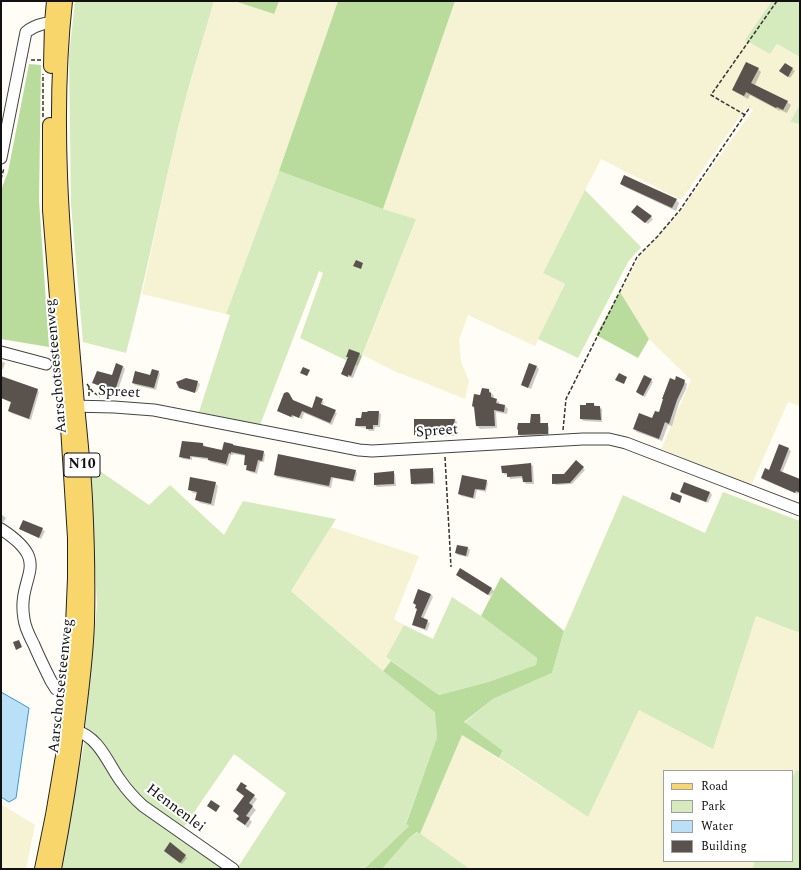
<!DOCTYPE html>
<html>
<head>
<meta charset="utf-8">
<style>
	body { margin:0 }
	#map { position:relative; width:801px; height:870px; overflow:hidden; background:#fffdf5; font-family:Spectral,serif }
	canvas { display:block }
	.frame { position:absolute; inset:0; border:2px solid #111; pointer-events:none }
	.legend { position:absolute; left:663px; top:770px; width:130px; height:92px; box-sizing:border-box; background:#fff; border:1px solid #a0a0a0; margin:0; padding:5px 7px; list-style:none; font-size:12px; color:#111 }
	.legend li { display:flex; align-items:center; gap:8px; height:20px }
	.legend b { width:20px; border:1px solid #a0a0a0 }
</style>
</head>
<body>
<div id="map">
<canvas width="801" height="870"></canvas>
<div class="frame"></div>
<ul class="legend">
<li><b style="height:5px;background:#f9d66b"></b>Road</li>
<li><b style="height:11px;background:#d5ebbd"></b>Park</li>
<li><b style="height:11px;background:#b9e0f7"></b>Water</li>
<li><b style="height:11px;background:#5a524d"></b>Building</li>
</ul>
</div>
<script>
const ctx = document.querySelector('canvas').getContext('2d');
ctx.lineJoin = 'round';
function fill(path, color) { ctx.fillStyle = color; ctx.fill(path, 'evenodd'); }
function strokePath(path, color, width, dash) { ctx.strokeStyle = color; ctx.lineWidth = width; ctx.lineCap = dash ? 'butt' : 'round'; ctx.setLineDash(dash || []); ctx.stroke(path); }
function write(font, color, halo, rows, align = 'center') {
  ctx.font = font + ' Spectral,serif'; ctx.lineWidth = 4; ctx.setLineDash([]); ctx.textBaseline = 'middle'; ctx.strokeStyle = halo; ctx.fillStyle = color; for (const [text, x, y, turn = 0] of rows) {
    ctx.save(); ctx.translate(x, y); ctx.rotate((+turn || 0) * Math.PI / 180); ctx.textAlign = isNaN(turn) ? turn : align; if (halo) ctx.strokeText(text, 0, 0); ctx.fillText(text, 0, 0); ctx.restore();
  }
}
fill(new Path2D(`
	M214,1H234L273,14L279,1H338L279,171L226,314L142,294L173,149L183,108Z
	M455,1H772L746,40L770,54L777,44L800,57V104L790,122L800,124V406L788,402L751,486L661,449L691,380L649,339L620,292L639,257L682,209L753,110L747,107L681,200L601,159L543,273L565,284L535,346L468,315L459,340L461,361L469,381L465,399L428,384L396,372L363,355L416,219L383,209Z
	M331,527L419,556L394,619L404,625L386,657L391,661L383,671L291,591Z
	M756,615L800,633V772L796,770L792,778V771H664V861H755L752,869H470L420,834L462,735L588,817L639,709L713,748Z
	M1,804L35,825L26,869H1Z`), '#f6f3d4');
fill(new Path2D(`
	M75,1H214C200,50 184,99 173,150C157,218 144,286 126,353L83,342L71,205L69,56Z
	M772,1H800V57L777,44L770,54L745,40Z
	M800,104V124L790,122Z
	M279,171L383,209L416,219L358,366L300,338L323,273L319,271L260,425L199,412L230,315L226,314Z
	M585,190L641,247L628,262L578,358L538,339L565,284L543,273Z
	M90,464L149,505L170,485L224,535L243,501L336,519L291,591L383,671L436,712L437,737L406,823L409,826L364,869H240L238,867L286,793L234,754L184,827L146,803L120,769L94,733L85,729L97,605Z
	M723,492L800,521V633L756,616L713,749L639,710L588,817L499,758L503,752L464,723L493,699L552,673L564,631L623,495L705,533Z
	M452,597L481,616L537,658L536,665L488,682L439,695L386,657L404,625L433,639Z
	M85,739L95,748L110,772L225,869H60Z
	M796,770L800,772V869H752L755,861H792V778Z
	M418,832L470,869H382L409,838Z`), '#d5ebbd');
fill(new Path2D(`
	M234,1H279L274,14Z
	M338,1H455L383,209L279,171Z
	M29,64L41,65L39,200L49,347L1,339V190L8,172Z
	M620,292L649,339L638,358L596,335Z
	M501,577L564,631L552,673L493,699L464,722L503,751L499,758L462,735L420,834L417,832L409,838L382,869H364L409,826L406,824L437,737L435,712L383,671L391,661L439,695L488,682L536,665L537,658L481,616Z`), '#b9dc9c');
const water = new Path2D(`
	M1,692L29,708L16,798L9,802L1,797Z`);
fill(water, '#b9e0f7');
strokePath(water, '#3f96cf', 1);
fill(new Path2D(`
	M785,64L795,71L790,78L780,71Z
	M758,69L761,72L755,85L787,102L791,105L787,113L780,110V111L750,95L748,99L737,93L733,90Z
	M621,184L676,200L679,203L676,211L625,187Z
	M637,206L653,219L648,224L634,214Z
	M359,354L362,356L353,378L344,376L342,374L349,358L347,356Z
	M1,361L5,363L3,369H1Z
	M123,366L125,369L117,393L96,385L94,383L112,376Z
	M537,367L539,369L531,389L524,386L522,384Z
	M158,372L160,374L156,390L135,385L133,383Z
	M651,380L653,382L645,397L639,394L637,392Z
	M684,381L687,384L686,389L679,403L672,426L668,425L662,441L637,432L634,429L652,419L659,414Z
	M197,382L200,384L197,392L179,388Z
	M37,390L39,392L31,420L11,413L9,411L12,403L2,398Z
	M489,390L494,396L493,399L499,402V405L505,406L508,409L507,414L496,412L497,428L480,429L477,426L475,408L481,397Z
	M323,401L324,402L322,406L337,413L332,425L304,413L302,419L294,416L293,418L278,411L294,402L312,409H319Z
	M593,404L602,409V422L584,421L581,419Z
	M379,412L381,414L380,427H375L374,431H369L367,428L358,427L356,425Z
	M539,415L541,417V424H547L549,427V436H521L519,434L531,424Z
	M415,420H455L457,422L454,436H417L415,434Z
	M203,444L205,446L223,451L263,452L265,454L264,462H260L257,474L250,472L247,470L245,464L246,456L233,454V455H231L228,466L211,462L209,460L192,457V460L183,459L180,456Z
	M788,449L791,451L782,473L800,480V493H798L797,494L764,480L762,478Z
	M576,462L585,470L572,484L556,485L553,483L565,475Z
	M531,464L533,466L534,484H526L524,482L523,478L510,479L508,474L505,475L503,472Z
	M432,469L434,472L435,484L414,485L412,483Z
	M355,471L357,473L355,482L333,478L331,488L277,477L275,475Z
	M393,472L395,474L396,486L377,487L375,485V474Z
	M486,481L488,483L486,492L477,490L475,499L461,496L459,494Z
	M215,483L218,486L214,506L200,503L196,499L198,494L193,493L189,489Z
	M681,492H710L712,495L708,503L683,494Z
	M1,514L6,518L3,523L1,522Z
	M24,521L45,531L41,539L20,529Z
	M458,546L468,548L470,550L468,557L458,555L456,553Z
	M459,577L492,589L494,591L490,596Z
	M431,594L433,597L423,619L430,623L427,631L415,626L413,624L418,610Z
	M241,784L257,799L252,806L256,810L249,819L252,822L248,828L238,819L240,816L245,796Z
	M167,853L185,856L187,858L182,864Z`), '#0003');
fill(new Path2D(`
	M746,62L759,68L751,83L788,101L783,110L777,107L776,108L746,92L744,96L732,90Z
	M785,63L793,68L788,77L779,71Z
	M624,175L677,199L672,208L620,184Z
	M637,205L652,216L645,223L631,212Z
	M356,260L363,263L361,269L353,266Z
	M349,349L360,353L351,376L348,375V377L341,374L348,357H346Z
	M116,363L123,366L115,391L92,383L97,371L112,375Z
	M529,363L537,366L528,388L521,385Z
	M303,367L310,370L307,376L300,373Z
	M152,369L159,371L154,388L132,383L135,371L150,375Z
	M619,373L627,377L624,384L615,380Z
	M644,375L652,379L643,396L636,392Z
	M1,376L38,389L29,419L8,411L11,402L1,398Z
	M676,376L685,380L684,385L677,400L669,424L665,422L659,439L633,429L639,413L652,418L655,411L659,412L663,399H662L670,378L675,380Z
	M186,378L198,381L195,393L179,388L176,382Z
	M482,388L489,389V392L491,393V397L497,399L496,403L505,405L504,412L494,410L495,426H476L474,407L472,406L474,394L480,395Z
	M287,392L289,393L293,400L312,408L316,396L323,399L321,404L336,410L330,423L302,411L299,418L292,415L291,417L277,411L284,393Z
	M586,403H594V406H600L601,420L580,419V405H586Z
	M368,411H379L378,425H373V429H366V426H355L356,418H361L362,412H367Z
	M531,414H540V423H548V434L518,435V430L517,429L518,423H530Z
	M414,419H455L452,434L414,435Z
	M182,441L203,443V446L222,450L224,442L233,444V445L264,451L262,461L258,460L255,472L246,470L247,465H244L245,455L231,452V454L229,453L226,464L208,460V458L190,456V459L179,457Z
	M779,444L789,448L780,471L800,479V493L796,491L795,493L761,478L765,468L769,470Z
	M278,454L356,470L353,481L331,477L329,486L274,475Z
	M576,460L584,467L570,483L552,484V474H564Z
	M531,463L532,482H523L522,476L507,477V473H502L501,466Z
	M433,468V483L411,484L410,469Z
	M394,471V484L374,485V473Z
	M462,475L487,480L485,490L475,489L473,498L458,494Z
	M190,477L216,482L211,504L195,500L197,492L188,490Z
	M684,482L710,492L706,502L680,492Z
	M672,492L682,496L680,503L670,499Z
	M23,520L43,528L39,538L19,529Z
	M457,545L468,547L466,556L455,553Z
	M460,568L492,588L488,595L456,575Z
	M418,589L431,594L421,617L428,620L425,629L412,625L417,609L415,608L416,605L413,603Z
	M19,640L22,647L16,650L13,642Z
	M241,782L247,786L245,788L255,795L249,803L253,806L246,816L250,818L245,825L236,819L239,816L233,811L244,796L236,790Z
	M211,800L220,806L216,812L207,806Z
	M170,842L186,855L180,863L164,851Z`), '#5a524d');
const minor = new Path2D(`
	M1,158L26,32C36,24 46,23 58,22
	M1,352L46,364
	M70,406L114,407L154,410L359,450L372,451L583,439H609L626,443L800,510
	M1,529C55,564 16,575 24,619C25,628 30,637 34,645C39,657 45,669 51,681L56,689L70,696
	M76,731C98,736 108,763 120,780C127,790 134,798 143,806L233,869`);
const major = new Path2D(`
	M51,66L52,23L54,1
	M42,869L53,815L63,756L70,696L75,578V538L64,363L58,310L50,210V125
	M54,869C63,822 71,774 77,726C81,692 86,657 87,622C88,581 87,540 85,499C83,460 78,420 75,381C64,255 51,127 65,1`);
strokePath(minor, '#444', 13);
strokePath(major, '#222', 16);
strokePath(new Path2D(`
	M31,60H41
	M745,115L711,95L777,1
	M43,117V74
	M1,179L4,168
	M87,384L92,391L100,397
	M89,396V387
	M563,430L566,399L637,257L657,237L680,210L750,107
	M445,457L451,567`), '#333', 1.5, [4, 2]);
strokePath(minor, '#fff', 11);
strokePath(major, '#f9d66b', 14);
for (const [x, y, w] of [
	[82,465,36]
]) { const box = new Path2D(); box.roundRect(x - w / 2, y - 12, w, 24, 3); ctx.fillStyle = '#fff'; ctx.fill(box); strokePath(box, '#111', 1); }
write('bold 14px', '#111', null, [
	["N10",82,465]
]);
write('15px', '#111', '#fff', [
	["Aarschotsesteenweg",57,366,-95],
	["Spreet",119,393,3],
	["Spreet",437,432,-4],
	["Aarschotsesteenweg",62,686,-84],
	["Hennenlei",175,809,37]
]);
</script>
</body>
</html>
